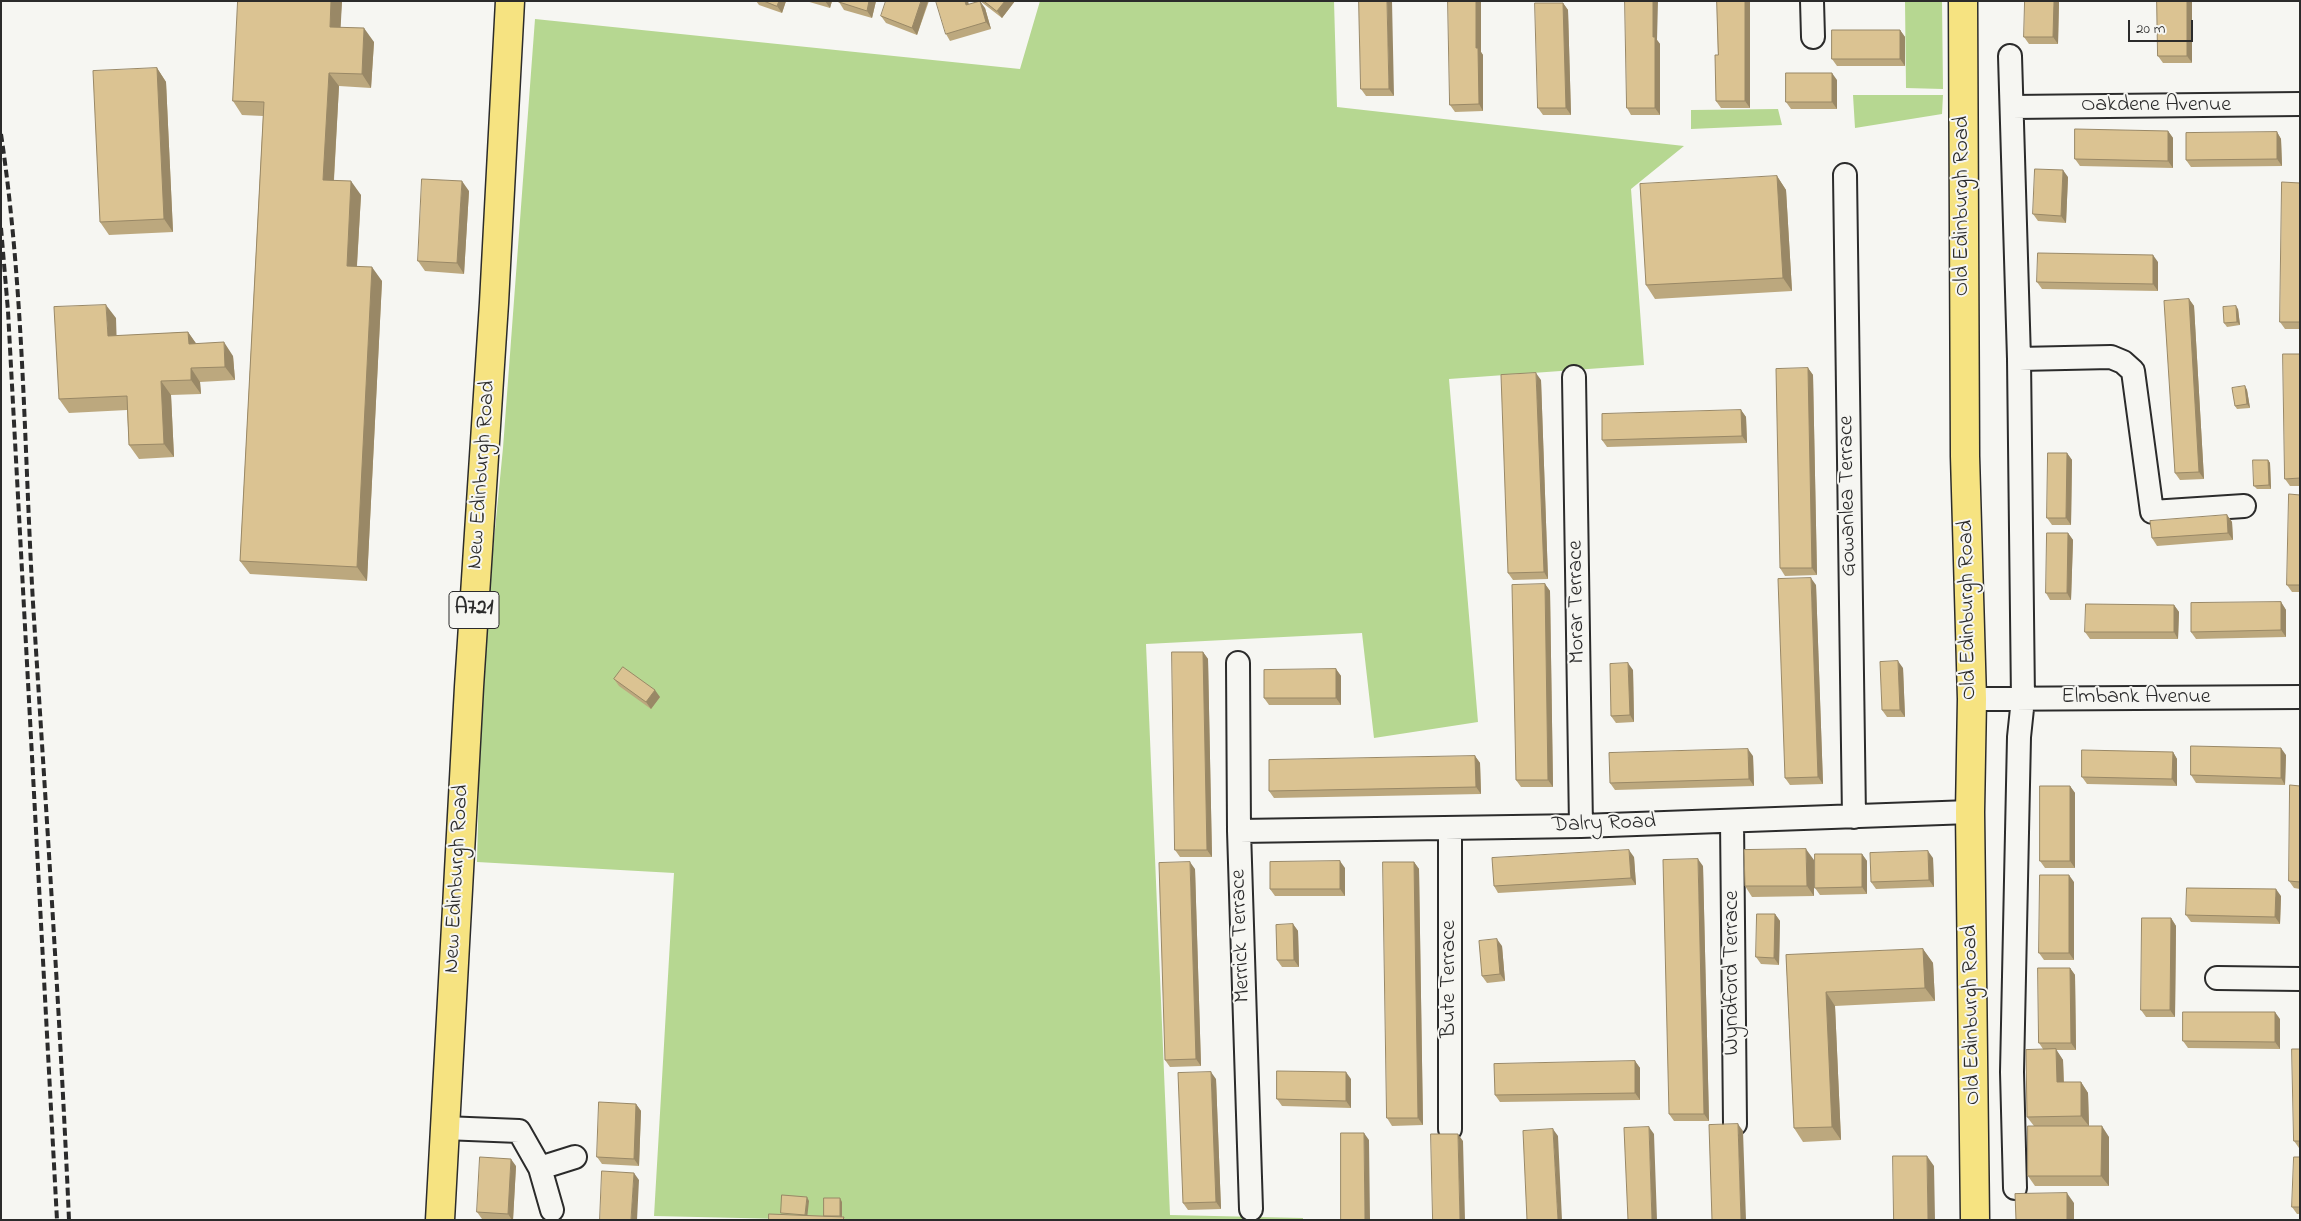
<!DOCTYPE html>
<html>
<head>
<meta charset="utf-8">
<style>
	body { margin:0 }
	#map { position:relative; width:2301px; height:1221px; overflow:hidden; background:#f6f6f2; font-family:"Indie Flower",sans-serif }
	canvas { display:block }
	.frame { position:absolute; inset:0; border:2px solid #2b2b2b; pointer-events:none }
	.scale { position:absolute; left:2128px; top:20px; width:65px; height:22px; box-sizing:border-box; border:2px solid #2b2b2b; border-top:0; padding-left:6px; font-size:15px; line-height:18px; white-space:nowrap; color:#2b2b2b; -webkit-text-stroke:4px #f6f6f2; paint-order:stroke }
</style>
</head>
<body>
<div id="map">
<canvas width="2301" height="1221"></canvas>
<div class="frame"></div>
<div class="scale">20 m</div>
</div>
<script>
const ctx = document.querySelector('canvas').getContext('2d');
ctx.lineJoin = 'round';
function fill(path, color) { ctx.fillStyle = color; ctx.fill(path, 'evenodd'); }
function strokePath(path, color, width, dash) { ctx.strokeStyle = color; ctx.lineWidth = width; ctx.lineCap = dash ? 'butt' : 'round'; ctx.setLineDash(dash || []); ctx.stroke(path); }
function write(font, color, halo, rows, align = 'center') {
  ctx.font = font + ' "Indie Flower",sans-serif'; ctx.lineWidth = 4; ctx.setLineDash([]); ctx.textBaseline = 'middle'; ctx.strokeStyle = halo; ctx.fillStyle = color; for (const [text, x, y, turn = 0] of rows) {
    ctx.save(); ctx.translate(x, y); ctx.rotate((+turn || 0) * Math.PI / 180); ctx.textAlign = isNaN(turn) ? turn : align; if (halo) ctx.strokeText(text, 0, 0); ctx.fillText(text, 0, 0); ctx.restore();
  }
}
fill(new Path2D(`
	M1040,1H1334L1337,107L1684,146L1631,189L1644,365L1449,379L1478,722L1374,738L1362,633L1146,644L1170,1215L1303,1218V1220H828L654,1216L674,873L477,862L482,662L503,448L535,19L1020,69Z
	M1905,1H1942L1943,89L1906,88Z
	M1853,95H1943L1942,114L1855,128Z
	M1778,109L1782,125L1691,129V110Z`), '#b6d791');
const minor = new Path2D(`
	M1812,1L1813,37
	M2010,56L2019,359L2023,699L2019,737L2012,1072L2015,1188
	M2012,107L2300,104
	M1845,175L1854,817
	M2019,359L2111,357L2123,362L2133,371L2152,512L2244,506
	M1574,377L1581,826
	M1238,663L1239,831L1251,1209
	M1972,699L2300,697
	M1732,821L1735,1124
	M1450,829V1129
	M1239,831L1581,826L1970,812
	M2217,978L2300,979
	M444,1128L519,1131L540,1168L552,1210
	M540,1168L575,1157`);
const major = new Path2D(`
	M1963,1L1965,456L1972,699L1970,812L1975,1220
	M440,1220L469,687L494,303L510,1`);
strokePath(minor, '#2b2b2b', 26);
strokePath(major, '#2b2b2b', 31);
strokePath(minor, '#f6f6f2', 22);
strokePath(major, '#f6e381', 28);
strokePath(new Path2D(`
	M1,134C24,289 24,446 33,603C46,808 60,1014 69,1220
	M1,228L8,311L57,1220`), '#2b2b2b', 4, [8, 4]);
fill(new Path2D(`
	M238,1H342L340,27L374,42L371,88L339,86L334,180L361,195L357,266L382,281L367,581L250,574L240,561L263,116L242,115L233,101Z
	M756,1H786L782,13L759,5Z
	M806,1H832L830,8Z
	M840,1H876L872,18L844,10L839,2Z
	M929,1L917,35L886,23L881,16Z
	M980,1H1015L1002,18Z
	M1359,1L1394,96H1366L1361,89Z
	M1481,1V52L1483,55V111L1455,112L1450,105Z
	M1717,1H1750V108H1721L1716,101L1718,55Z
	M2059,1L2058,44H2029L2024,37Z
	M2157,1L2192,63H2163L2158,56Z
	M1563,3L1568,10L1571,115H1543L1538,108Z
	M969,5L985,8L991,29L950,41L946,34Z
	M1900,30L1905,37V66H1837L1832,59Z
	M1657,40L1660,44V115H1631L1627,108Z
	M157,68L166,82L173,232L109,235L100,222Z
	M1837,80V109H1791L1786,102Z
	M2168,131L2173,138V168L2080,166L2075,159Z
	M2277,132L2281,139L2282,166L2191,167L2186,160Z
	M1777,176L1786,190L1792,291L1655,299L1646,285Z
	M2068,177L2066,223L2038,221L2033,214Z
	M2300,183V329H2285L2280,322Z
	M469,191L464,274L425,271L418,261Z
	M2158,262V291L2042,289L2037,282Z
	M2189,299L2194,306L2204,479L2180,480L2175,473Z
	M2238,309L2240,325L2227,327L2224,323Z
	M116,318V336L188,332L196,344L233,356L235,380L200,382L201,394L171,395L174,457L139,459L129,445L127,410L69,413L59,399Z
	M2300,354V486H2290L2285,479Z
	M1808,368L1813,375L1817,575L1785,576L1780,568Z
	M1541,380L1548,579L1513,580L1508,573Z
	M2245,386L2247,390L2250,408L2237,409L2235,406Z
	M1741,410L1746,417L1747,443L1607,447L1602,440Z
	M2067,453L2072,460L2071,525H2052L2047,518Z
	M2268,460L2270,463L2271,489H2257L2254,486Z
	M2300,495V592H2292L2287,585Z
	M2227,515L2232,522L2233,540L2157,546L2152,538Z
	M2068,533L2073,540L2071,600H2050L2046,593Z
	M1545,584L1550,591L1553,787H1521L1516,780Z
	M1816,585L1823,784L1790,785L1785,778Z
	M2281,602L2286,610V637L2196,639L2191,632Z
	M2174,605L2179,612L2178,639H2090L2085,632Z
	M1203,652L1208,659L1212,857H1180L1175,850Z
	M1903,668L1905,717H1887L1882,710Z
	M1336,669L1341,676V705H1269L1264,698Z
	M1633,670L1634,722L1616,723L1611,716Z
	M614,679L660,697L651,709L619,686Z
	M2173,752L2177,759V786L2087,784L2082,777Z
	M2286,755L2285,785L2196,783L2191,775Z
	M1475,756L1480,763L1481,794L1274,798L1269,791Z
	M1753,756L1754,786L1615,790L1610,783Z
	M2070,786L2075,793V868H2045L2040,861Z
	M2300,786V889L2294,888L2289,881Z
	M1862,854L1867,861V894L1820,895L1815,888Z
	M1634,857L1636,885L1498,893L1494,886Z
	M1933,858L1934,887L1876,889L1871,882Z
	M1814,860V896L1752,897L1745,886Z
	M1414,862L1419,869L1423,1125L1392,1126L1387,1118Z
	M1703,866L1709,1121H1674L1669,1114Z
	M1345,868V896H1275L1270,889Z
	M1195,869L1201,1066L1170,1067L1165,1060Z
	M2074,882V960H2044L2039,953Z
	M2281,896L2280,924L2191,922L2186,915Z
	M1775,914L1780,921L1779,965L1761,964L1756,957Z
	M2171,918L2176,926L2175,1017H2146L2141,1010Z
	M1293,924L1298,931L1299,967H1282L1277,960Z
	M1502,946L1505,981L1487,983L1482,976Z
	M1923,949L1933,963L1935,1001L1835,1006L1841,1140L1803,1142L1794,1128L1786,955Z
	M2070,968L2075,975L2076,1050H2056L2063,1060L2064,1082H2081L2088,1093L2089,1126L2109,1137V1186H2035L2028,1176L2034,1126L2027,1117L2043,1049L2039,1043Z
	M2280,1019V1049L2188,1048L2183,1041Z
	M2300,1049V1148H2299L2294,1141Z
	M1635,1061L1640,1068V1100L1500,1102L1495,1095Z
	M1216,1079L1221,1209L1188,1210L1183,1203Z
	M1351,1079V1108L1282,1106L1277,1099Z
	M636,1104L641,1111L639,1166L602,1164L597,1157Z
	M2300,1157V1214H2297L2292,1207Z
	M516,1166L513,1220L482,1219L477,1212Z`), '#bca87e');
fill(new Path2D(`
	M331,1H342L340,40L330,27Z
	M779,1H786L782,13L777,6Z
	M825,1H832L830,8Z
	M869,1H876L872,18L867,11Z
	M921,1H928L917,35L912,28Z
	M965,1H968L971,12L966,5Z
	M980,1L985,8L991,29L986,22Z
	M1005,1H1015L1002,18L997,11Z
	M1387,1H1392L1394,96L1389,89Z
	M1476,1H1481V52L1483,55V111L1479,104L1476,48Z
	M1653,1H1658L1657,40L1660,44V115L1655,108L1653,37Z
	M1745,1H1750V108L1745,101Z
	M2054,1H2059L2058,44L2053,37Z
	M2187,1H2192V63L2187,56Z
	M1563,3L1568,10L1571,115L1566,108Z
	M364,28L374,42L371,88L362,74Z
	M1900,30L1905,37V66L1900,59Z
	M157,68L166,82L173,232L164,219Z
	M329,73L339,86L333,193L323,180Z
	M1832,73L1837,80V109L1832,102Z
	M2168,131L2173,138V168L2168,161Z
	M2277,132L2281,139L2282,166L2277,159Z
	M2063,170L2068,177L2066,223L2061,216Z
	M1777,176L1786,190L1792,291L1783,278Z
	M351,181L361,195L356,279L347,266Z
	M462,181L469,191L464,274L457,263Z
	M2153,255L2158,262V291L2153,284Z
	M372,267L382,281L367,581L357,567Z
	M2189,299L2194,306L2204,479L2199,472Z
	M106,305L116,318L117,350L108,336Z
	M2236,306L2238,309L2240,325L2237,322Z
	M188,332L198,346L189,344Z
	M224,342L233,356L235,380L225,367Z
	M191,368L200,382L201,394L191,380Z
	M1808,368L1813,375L1817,575L1812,568Z
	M1536,373L1541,380L1548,579L1544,572Z
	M161,381L171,395L174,457L164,444Z
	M2245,386L2247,390L2250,408L2247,404Z
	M1741,410L1746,417L1747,443L1742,436Z
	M2067,453L2072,460L2071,525L2066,518Z
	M2268,460L2270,463L2271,489L2269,485Z
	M2227,515L2232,522L2233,540L2228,533Z
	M2068,533L2073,540L2071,600L2067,593Z
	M1811,578L1816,585L1823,784L1818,777Z
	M1545,584L1550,591L1553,787L1548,780Z
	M2281,602L2286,610V637L2281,630Z
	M2174,605L2179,612L2178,639L2174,632Z
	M1203,652L1208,659L1212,857L1207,850Z
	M1898,661L1903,668L1905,717L1900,710Z
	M1628,663L1633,670L1634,722L1630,715Z
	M1336,669L1341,676V705L1336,698Z
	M655,690L660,697L651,709L646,702Z
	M2281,748L2286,755L2285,785L2281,778Z
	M1748,749L1753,756L1754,786L1749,779Z
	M2173,752L2177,759V786L2172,779Z
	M1475,756L1480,763L1481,794L1476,787Z
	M2070,786L2075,793V868L2070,861Z
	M1806,849L1814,860V896L1807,886Z
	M1629,850L1634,857L1636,885L1631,878Z
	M1928,851L1933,858L1934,887L1929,880Z
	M1862,854L1867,861V894L1862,887Z
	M1698,859L1703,866L1709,1121L1704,1114Z
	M1340,861L1345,868V896L1340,889Z
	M1190,862L1195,869L1201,1066L1196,1059Z
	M1414,862L1419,869L1423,1125L1418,1118Z
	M2069,875L2074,882V960L2069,953Z
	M2276,889L2281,896L2280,924L2275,917Z
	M1775,914L1780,921L1779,965L1774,958Z
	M2171,918L2176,926L2175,1017L2170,1010Z
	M1293,924L1298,931L1299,967L1294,960Z
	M1497,939L1502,946L1505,981L1500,974Z
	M1923,949L1933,963L1935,1001L1925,988Z
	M2070,968L2075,975L2076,1050L2071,1043Z
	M1826,992L1835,1006L1841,1140L1832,1127Z
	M2275,1012L2280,1019V1049L2275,1042Z
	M2056,1049L2063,1060L2064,1093L2057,1082Z
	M1635,1061L1640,1068V1100L1635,1093Z
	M1211,1072L1216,1079L1221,1209L1216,1202Z
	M1346,1072L1351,1079V1108L1346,1101Z
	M2081,1082L2088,1093L2089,1126L2081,1116Z
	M636,1104L641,1111L639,1166L634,1159Z
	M1738,1124L1743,1131L1746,1220H1741Z
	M2102,1126L2109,1137V1186L2101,1176Z
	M1649,1127L1654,1134L1657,1220H1652Z
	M1553,1129L1558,1136L1562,1220H1558Z
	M1364,1133L1369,1140L1370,1220H1365Z
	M1458,1134L1463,1141L1465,1220H1460Z
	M1927,1156L1934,1166L1935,1220H1928Z
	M511,1159L516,1166L513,1220H512L508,1214Z
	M634,1173L639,1180L637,1220H631Z
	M2067,1193L2074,1203V1220H2067Z
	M807,1197L809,1201L807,1219L805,1216Z
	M840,1198L842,1202V1220L840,1217Z`), '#986');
const building = new Path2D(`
	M238,1H331L330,27L364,28L362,74L329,73L323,180L351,181L347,266L372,267L357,567L240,561L264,102L233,101Z
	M764,1H779L777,6Z
	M840,1H869L867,11L839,2Z
	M886,1H921L912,28L881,16Z
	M936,1H965L966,5L980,1L986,22L946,34Z
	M984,1H1005L997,11Z
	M1359,1H1387L1389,89H1361Z
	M1448,1H1476V48H1478L1479,104L1450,105Z
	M1625,1H1653V37H1655V108H1627Z
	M1717,1H1745V101H1716L1715,55H1718Z
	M2025,1H2054L2053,37H2024Z
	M2157,1H2187V56H2158Z
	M1535,3H1563L1566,108H1538Z
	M1832,30H1900V59H1832Z
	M157,68L164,219L100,222L93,71Z
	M1786,73H1832V102H1786Z
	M2075,129L2168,131V161L2075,159Z
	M2277,132V159L2186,160V133Z
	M2035,169L2063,170L2061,216L2033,214Z
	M1777,176L1783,278L1646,285L1640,184Z
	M422,179L462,181L457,263L418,261Z
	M2282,182L2300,183V322H2280Z
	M2038,253L2153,255V284L2037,282Z
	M2189,299L2199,472L2175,473L2164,301Z
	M106,305L108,336L188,332L189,344L224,342L225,367L191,368V380L161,381L164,444L129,445L127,396L59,399L54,307Z
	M2236,306L2237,322L2224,323L2223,307Z
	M2283,354H2300V478L2285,479Z
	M1808,368L1812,568H1780L1776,369Z
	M1536,373L1544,572L1508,573L1501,375Z
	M2245,386L2247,404L2235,406L2232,388Z
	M1741,410L1742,436L1602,440V414Z
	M2048,453H2067L2066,518H2047Z
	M2253,460H2268L2269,485L2254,486Z
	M2289,494L2300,495V585H2287Z
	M2227,515L2228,533L2152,538L2150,521Z
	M2047,533H2068L2067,593H2046Z
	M1811,578L1818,777L1785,778L1778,579Z
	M1545,584L1548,780H1516L1512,585Z
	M2281,602V630L2191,632V603Z
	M2086,604L2174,605V632H2085Z
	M1172,652H1203L1207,850H1175Z
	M1898,661L1900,710H1882L1880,662Z
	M1628,663L1630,715L1611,716L1610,664Z
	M623,667L655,690L646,702L614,679Z
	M1336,669V698H1264V670Z
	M2191,746L2281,748V778L2191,775Z
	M1748,749L1749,779L1610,783L1609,753Z
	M2082,750L2173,752L2172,779L2082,777Z
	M1475,756L1476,787L1269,791V760Z
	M2290,785L2300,786V882L2289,881Z
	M2040,786H2070V861H2040Z
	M1806,849L1807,886H1745L1744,850Z
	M1629,850L1631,878L1494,886L1492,858Z
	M1928,851L1929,880L1871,882L1870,853Z
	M1815,854H1862V887L1815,888Z
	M1698,859L1704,1114H1669L1663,860Z
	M1340,861V889H1270V862Z
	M1190,862L1196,1059L1165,1060L1159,863Z
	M1383,862H1414L1418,1118H1387Z
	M2040,875H2069V953H2039Z
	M2187,888L2276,889L2275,917L2186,915Z
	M1757,914H1775L1774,958L1756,957Z
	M2142,918H2171L2170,1010H2141Z
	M1293,924L1294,960H1277L1276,925Z
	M1497,939L1500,974L1482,976L1479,941Z
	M1923,949L1925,988L1826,992L1832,1127L1794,1128L1786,955Z
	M2038,968H2070L2071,1043H2039Z
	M2183,1012H2275V1042L2183,1041Z
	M2056,1049L2057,1082H2081V1116L2027,1117L2026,1050Z
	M2292,1049H2300V1141H2294Z
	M1635,1061V1093L1495,1095L1494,1064Z
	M1277,1071L1346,1072V1101L1277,1099Z
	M1211,1072L1216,1202L1183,1203L1178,1073Z
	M599,1102L636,1104L634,1159L597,1157Z
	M1738,1124L1741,1220H1712L1709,1125Z
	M2028,1126H2102L2101,1176H2028Z
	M1649,1127L1652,1220H1628L1624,1128Z
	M1553,1129L1558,1220H1527L1523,1131Z
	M1341,1133H1364L1365,1220H1341Z
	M1431,1134H1458L1460,1220H1433Z
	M1893,1156H1927L1928,1220H1894Z
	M480,1157L511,1159L508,1214L477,1212Z
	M2294,1157H2300V1207H2292Z
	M602,1171L634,1173L631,1220H600Z
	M2067,1193V1220H2016L2015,1194Z
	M782,1195L807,1197L805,1215L781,1213Z
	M824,1198H840V1216H824Z
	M769,1214L844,1217L843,1220H769Z`);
fill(building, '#dbc392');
strokePath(building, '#986', 1);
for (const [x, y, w] of [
	[474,610,50]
]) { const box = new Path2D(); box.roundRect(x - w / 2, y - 18.5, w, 37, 4); ctx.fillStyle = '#f6f6f2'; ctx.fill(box); strokePath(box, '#2b2b2b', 1); }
write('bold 21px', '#2b2b2b', null, [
	["A721",474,610]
]);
write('22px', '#2b2b2b', '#f6f6f2', [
	["Oakdene Avenue",2156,106],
	["Old Edinburgh Road",1963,206,-90],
	["New Edinburgh Road",483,475,-86],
	["Gowanlea Terrace",1849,496,-91],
	["Morar Terrace",1578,602,-91],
	["Old Edinburgh Road",1969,610,-91],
	["Elmbank Avenue",2136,698],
	["Dalry Road",1604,825,-2],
	["New Edinburgh Road",458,879,-87],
	["Merrick Terrace",1242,936,-92],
	["Wyndford Terrace",1733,973,-90],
	["Bute Terrace",1450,979,-90],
	["Old Edinburgh Road",1973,1015,-91]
]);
</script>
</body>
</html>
